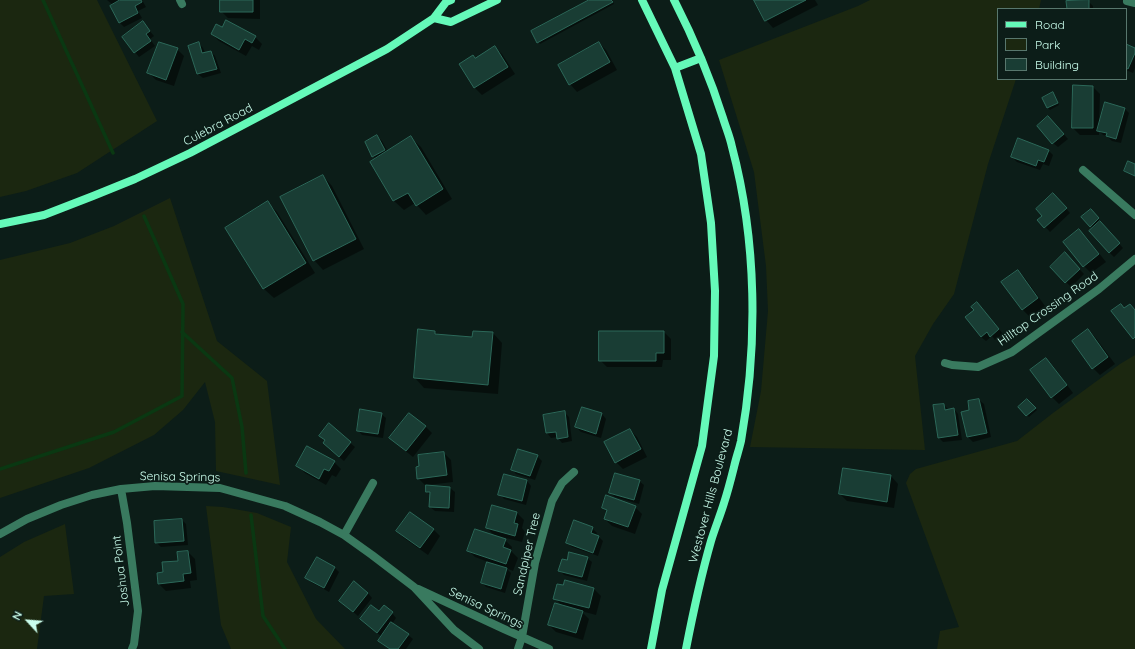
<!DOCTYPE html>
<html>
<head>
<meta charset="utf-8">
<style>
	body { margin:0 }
	#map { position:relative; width:1135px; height:649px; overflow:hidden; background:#0c1d18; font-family:Quicksand,sans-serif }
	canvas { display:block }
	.legend { position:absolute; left:997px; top:8px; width:130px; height:72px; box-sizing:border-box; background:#0c1d18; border:1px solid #58776d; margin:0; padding:5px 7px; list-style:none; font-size:12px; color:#cafdec }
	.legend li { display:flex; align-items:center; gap:8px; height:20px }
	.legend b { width:20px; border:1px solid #58776d }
	.north { position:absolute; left:8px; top:601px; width:40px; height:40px; -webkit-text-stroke:3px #0c1d18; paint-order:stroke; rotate:296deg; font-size:11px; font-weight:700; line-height:16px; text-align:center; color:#cafdec }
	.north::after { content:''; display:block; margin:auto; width:14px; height:18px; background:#cafdec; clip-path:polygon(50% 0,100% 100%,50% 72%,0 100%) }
</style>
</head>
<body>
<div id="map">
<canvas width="1135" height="649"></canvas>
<ul class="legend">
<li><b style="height:5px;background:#65f9b9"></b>Road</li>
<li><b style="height:11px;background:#1b2710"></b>Park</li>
<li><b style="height:11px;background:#193d34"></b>Building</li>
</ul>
<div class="north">N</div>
</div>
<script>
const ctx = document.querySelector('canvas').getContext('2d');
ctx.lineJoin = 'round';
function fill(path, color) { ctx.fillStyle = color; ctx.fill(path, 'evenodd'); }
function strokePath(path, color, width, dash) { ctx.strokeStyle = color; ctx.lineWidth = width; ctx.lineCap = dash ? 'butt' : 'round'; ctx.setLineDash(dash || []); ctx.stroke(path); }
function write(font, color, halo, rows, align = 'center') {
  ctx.font = font + ' Quicksand,sans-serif'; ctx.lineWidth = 3.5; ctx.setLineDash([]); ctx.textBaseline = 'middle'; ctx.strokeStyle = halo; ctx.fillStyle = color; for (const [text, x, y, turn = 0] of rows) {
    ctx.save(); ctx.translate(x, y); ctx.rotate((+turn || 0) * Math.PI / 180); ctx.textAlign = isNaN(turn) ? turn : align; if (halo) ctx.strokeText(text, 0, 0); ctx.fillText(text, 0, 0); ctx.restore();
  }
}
fill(new Path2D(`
	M0,0H97L157,121L77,173L26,191L0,197Z
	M870,0H1041L1039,9H998V79H1016L988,164L954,294L933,324L915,356L925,450L750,447L761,391L768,311L766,266L754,172L719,60L858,6Z
	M170,198L217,341L267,381L280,485L216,471L215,422L205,382L183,410L154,435L89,468L0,498V260L70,243L114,226Z
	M1135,355V649H937L940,631L959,627L906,483L910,474L916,469L1017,441L1053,413L1120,364Z
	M206,506L223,507L257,513L291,527L287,562L316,619L345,649H231L221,625Z
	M65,524L74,594L44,596L37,649H0V557L24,542Z`), '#1b2710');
fill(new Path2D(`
	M107,0H142L146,7L138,11L142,18L124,27L120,23L111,6L113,5Z
	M221,0H260V19L228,18L221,11Z
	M591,0H612L614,4L540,44L538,42Z
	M755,0H815L818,5L773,28L766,20Z
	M1088,1L1093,6V9H1068Z
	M143,23L154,36L150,39L155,46L139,57L135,52Z
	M223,29L255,37L262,44L259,50L252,46L246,56L219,41L212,34Z
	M199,43L203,48L205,53L211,52L215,56L221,73L203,78L198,74L190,46Z
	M599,43L606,50L617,70L577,92L570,84L559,65Z
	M1126,45L1135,49V68L1133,73L1126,70Z
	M495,47L502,54L515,74L482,95L475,88L460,64L475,59Z
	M177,49L184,56L174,86L156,80L149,73Z
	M1093,87L1100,94L1099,125L1125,109L1129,113L1121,143L1112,141L1107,136L1103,135L1099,131V135H1080L1073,128Z
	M1054,96L1059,105L1050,110L1048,108Z
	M1053,122L1068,139L1058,147L1053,143Z
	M377,136L382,141L388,152L411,138L421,147L452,199L426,215L415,203L404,210L394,201L371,162L376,159L373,156Z
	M1048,150L1053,155L1049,166L1043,164L1040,170L1017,162L1012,157Z
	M323,176L332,186L364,249L323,270L314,260Z
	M1058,199L1070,213L1050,232L1039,220Z
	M268,203L277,212L315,273L274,298L264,289L227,228Z
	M1091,210L1100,221L1099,222L1123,248L1114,257L1109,252L1091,226Z
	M1079,230L1086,237L1106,262L1091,273L1084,266Z
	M1065,254L1084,274L1071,287L1051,267Z
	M1018,271L1025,278L1045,306L1030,317L1023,310L1003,282Z
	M982,308L1003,334L995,340L992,336L986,341L981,337Z
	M1088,330L1095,337L1115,364L1100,375L1093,368Z
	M435,332L439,335L473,338L493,333L502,343L498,394L424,388L415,378Z
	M664,332L671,339V360H663L662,367H607L600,360Z
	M1046,359L1053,366L1073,393L1059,404L1052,397Z
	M979,400L984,404L991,437L973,442L968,437L963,412L971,410Z
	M1027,400L1037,410L1029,417L1019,407Z
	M944,405L949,410L954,409L958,414L962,440L943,442L939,438Z
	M582,408L602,414L606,419L601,438L581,432L576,427Z
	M564,412L569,417L572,441L562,443L558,438V437L551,438L547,433Z
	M381,414L386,418L383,438L362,435L358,430Z
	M329,425L355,447L344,461L328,448L326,441L320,436Z
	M425,426L432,433L413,457L398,445Z
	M630,430L637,437L647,457L623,469L616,462Z
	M444,453L451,460L453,482L428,485V486L450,488L455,492L454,512L435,511L430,507L431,496L427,492V485H425L418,478Z
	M537,456L542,461L535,480L516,474L512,469Z
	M334,462L341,469L336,477L332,475L326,485L305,473L298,466Z
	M844,469L891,476L898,484L894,508L847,501L840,494Z
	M505,475L527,481L531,486L526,505L504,499L500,494Z
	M639,481L644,485L639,504L615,497L610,493Z
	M603,507H635L642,514L635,534L612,526L605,519L607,512Z
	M517,513L524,520L522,528L525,532L522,542L494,535L487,528Z
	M182,520L186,524L188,545L161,547L156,542Z
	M592,528L597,533L596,536L599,537L603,541L598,556L572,547L567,543Z
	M433,529L440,536L428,555L404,538L397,531Z
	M505,540L512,547L511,551L518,558L513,571L506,568L511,573L505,593L486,587L482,583L488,562L475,557L468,550Z
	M188,552L195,559L197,580L190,581L191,588L166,591L159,584L164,573L179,562Z
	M317,558L335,568L339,572L329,592L311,582L307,578Z
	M587,558L592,562L587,581L564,575L560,571L567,562Z
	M594,589L601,596L596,615L581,611L589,619L583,640L556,632L549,625L562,606L555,598Z
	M368,593L372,598L358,616L345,605Z
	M379,613H392L396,618L392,624L408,635L413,639L406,649H391L383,643V645L379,641L382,637L366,624Z`), '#0007');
strokePath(new Path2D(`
	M43,0L113,153
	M182,332L232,378L242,427L246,473
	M0,469L114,432L182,396L183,304L148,225L144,216
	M251,515L263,616L285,649`), '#0a3812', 3.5);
const building = new Path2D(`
	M120,0H141L142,2L135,6L138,13L119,23L110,6Z
	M220,0H253V12H220Z
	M589,0H611L613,2L537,43L531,31Z
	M754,0H806L765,21Z
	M1089,0V9H1067L1066,1Z
	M226,20L256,36L252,43L245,39L239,50L211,34L216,24L222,27Z
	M143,21L150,31L146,34L151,41L134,53L122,37Z
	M159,42L178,48L166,80L147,73Z
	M199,42L202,53L211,51L217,69L197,74L188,46Z
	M599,42L610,62L569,85L558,65Z
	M1126,44L1135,48V53L1128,69L1126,68Z
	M495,46L508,67L474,88L459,64L473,55L475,58Z
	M1073,85L1093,86V128H1072Z
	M1053,92L1058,103L1047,108L1042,98Z
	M1105,102L1125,108L1116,139L1106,136L1107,133L1097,131Z
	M1048,116L1064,134L1052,144L1037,126Z
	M377,135L385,150L372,157L365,142Z
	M411,136L443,189L416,206L408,193L393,201L370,162Z
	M1018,138L1049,150L1044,162L1038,160L1036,166L1011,157Z
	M1128,161L1135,164V176L1124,171Z
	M323,175L356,239L313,261L280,197Z
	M1053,193L1067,208L1044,228L1037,220L1042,216L1036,209Z
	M268,201L306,263L263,289L225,228Z
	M1091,209L1099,218L1090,227L1081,217Z
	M1100,221L1120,243L1109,253L1089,231Z
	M1079,229L1099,254L1083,267L1063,242Z
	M1065,252L1080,269L1065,283L1050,267Z
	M1018,270L1038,298L1022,310L1001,282Z
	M977,302L999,329L990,337L987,332L981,337L965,317L974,310L971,307Z
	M1121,304L1124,308L1130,304L1135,310V337L1133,339L1111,311Z
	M418,329L435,331V334L472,337L473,331L493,332L488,385L414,378Z
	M1088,329L1108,357L1092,369L1072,341Z
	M599,331H664V353H656V361H599Z
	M1046,358L1067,385L1051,398L1030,370Z
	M979,399L987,433L967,437L961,412L969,410L968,401Z
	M1027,399L1036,408L1026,416L1018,407Z
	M944,404L945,410L954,408L958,435L938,438L933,405Z
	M582,407L602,413L596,434L575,427Z
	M360,409L382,413L378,434L357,431Z
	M565,411L568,437L557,439L556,432L546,433L543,415Z
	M409,413L426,426L406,451L389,438Z
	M329,423L351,442L339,457L323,443L325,440L319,436Z
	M630,429L641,449L615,463L604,442Z
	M307,446L335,461L329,471L324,469L319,479L296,466Z
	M518,449L538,455L530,476L511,470Z
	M444,452L447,475L417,479L416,467L419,466L418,455Z
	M843,468L891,475L887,502L839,494Z
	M615,473L640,480L634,500L609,493Z
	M504,474L527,480L522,501L498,495Z
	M426,485L450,487L449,508L429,507L430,492H426Z
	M606,495L636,506L628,527L604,519L607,510L602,508Z
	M492,505L517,512L514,523L518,524L515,536L486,528Z
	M410,512L434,529L420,548L396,531Z
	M182,519L184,541L155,543L154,521Z
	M574,520L593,527L591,533L599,536L593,553L566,543Z
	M475,529L506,539L503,547L511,550L506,564L467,551Z
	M188,551L191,573L183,574L184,581L158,584L157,573L163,572L162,562L178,561L177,552Z
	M569,552L588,557L582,577L558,571L562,559L567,560Z
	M317,557L335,567L324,588L305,578Z
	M487,562L507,568L501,589L481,583Z
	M565,580L594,588L589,608L553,599L557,584L563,585Z
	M354,581L368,593L353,612L339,601Z
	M555,603L583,611L576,633L548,625Z
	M371,605L379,611L384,605L393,612L377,633L360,619Z
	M391,622L409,634L398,649H390L378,641Z`);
fill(building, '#193d34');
strokePath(building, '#2c6859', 1);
strokePath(new Path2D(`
	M180,0L182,4
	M1127,1L1135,3
	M1083,170L1135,215
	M945,363L952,365L978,367L1012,352L1099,289L1135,259
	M121,489L127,523L138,611L134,644L132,649
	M0,534L27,519L61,505L92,495L121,489L155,486L220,488L285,506L320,522L344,535L372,555L414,587L454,630L479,649
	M344,535L373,483
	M418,589L504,629L549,649
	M518,649L522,637L535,563L552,501L562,483L574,472`), '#397a5f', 8);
strokePath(new Path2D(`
	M642,0L675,68L701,154L711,223L715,291L714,356L702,446L662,590L651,649
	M674,0C694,39 710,77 723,118C726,128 730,137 732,147C757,241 758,345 741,441C739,450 736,458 734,467C731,479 728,491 724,503C720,516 715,528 711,541C701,576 693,613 686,649
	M434,18L451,22L497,0
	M675,68L701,58
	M0,224L44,215L93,196L135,179L190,153L387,49L434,18L446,2L451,0`), '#65f9b9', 8);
write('12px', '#cafdec', '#0c1d18', [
	["Culebra Road",218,125,-28],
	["Hilltop Crossing Road",1048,309,-35],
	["Senisa Springs",180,477,1],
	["Westover Hills Boulevard",711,496,-75],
	["Sandpiper Tree",527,554,-77],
	["Joshua Point",121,571,-97],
	["Senisa Springs",486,608,25]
]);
</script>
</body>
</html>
